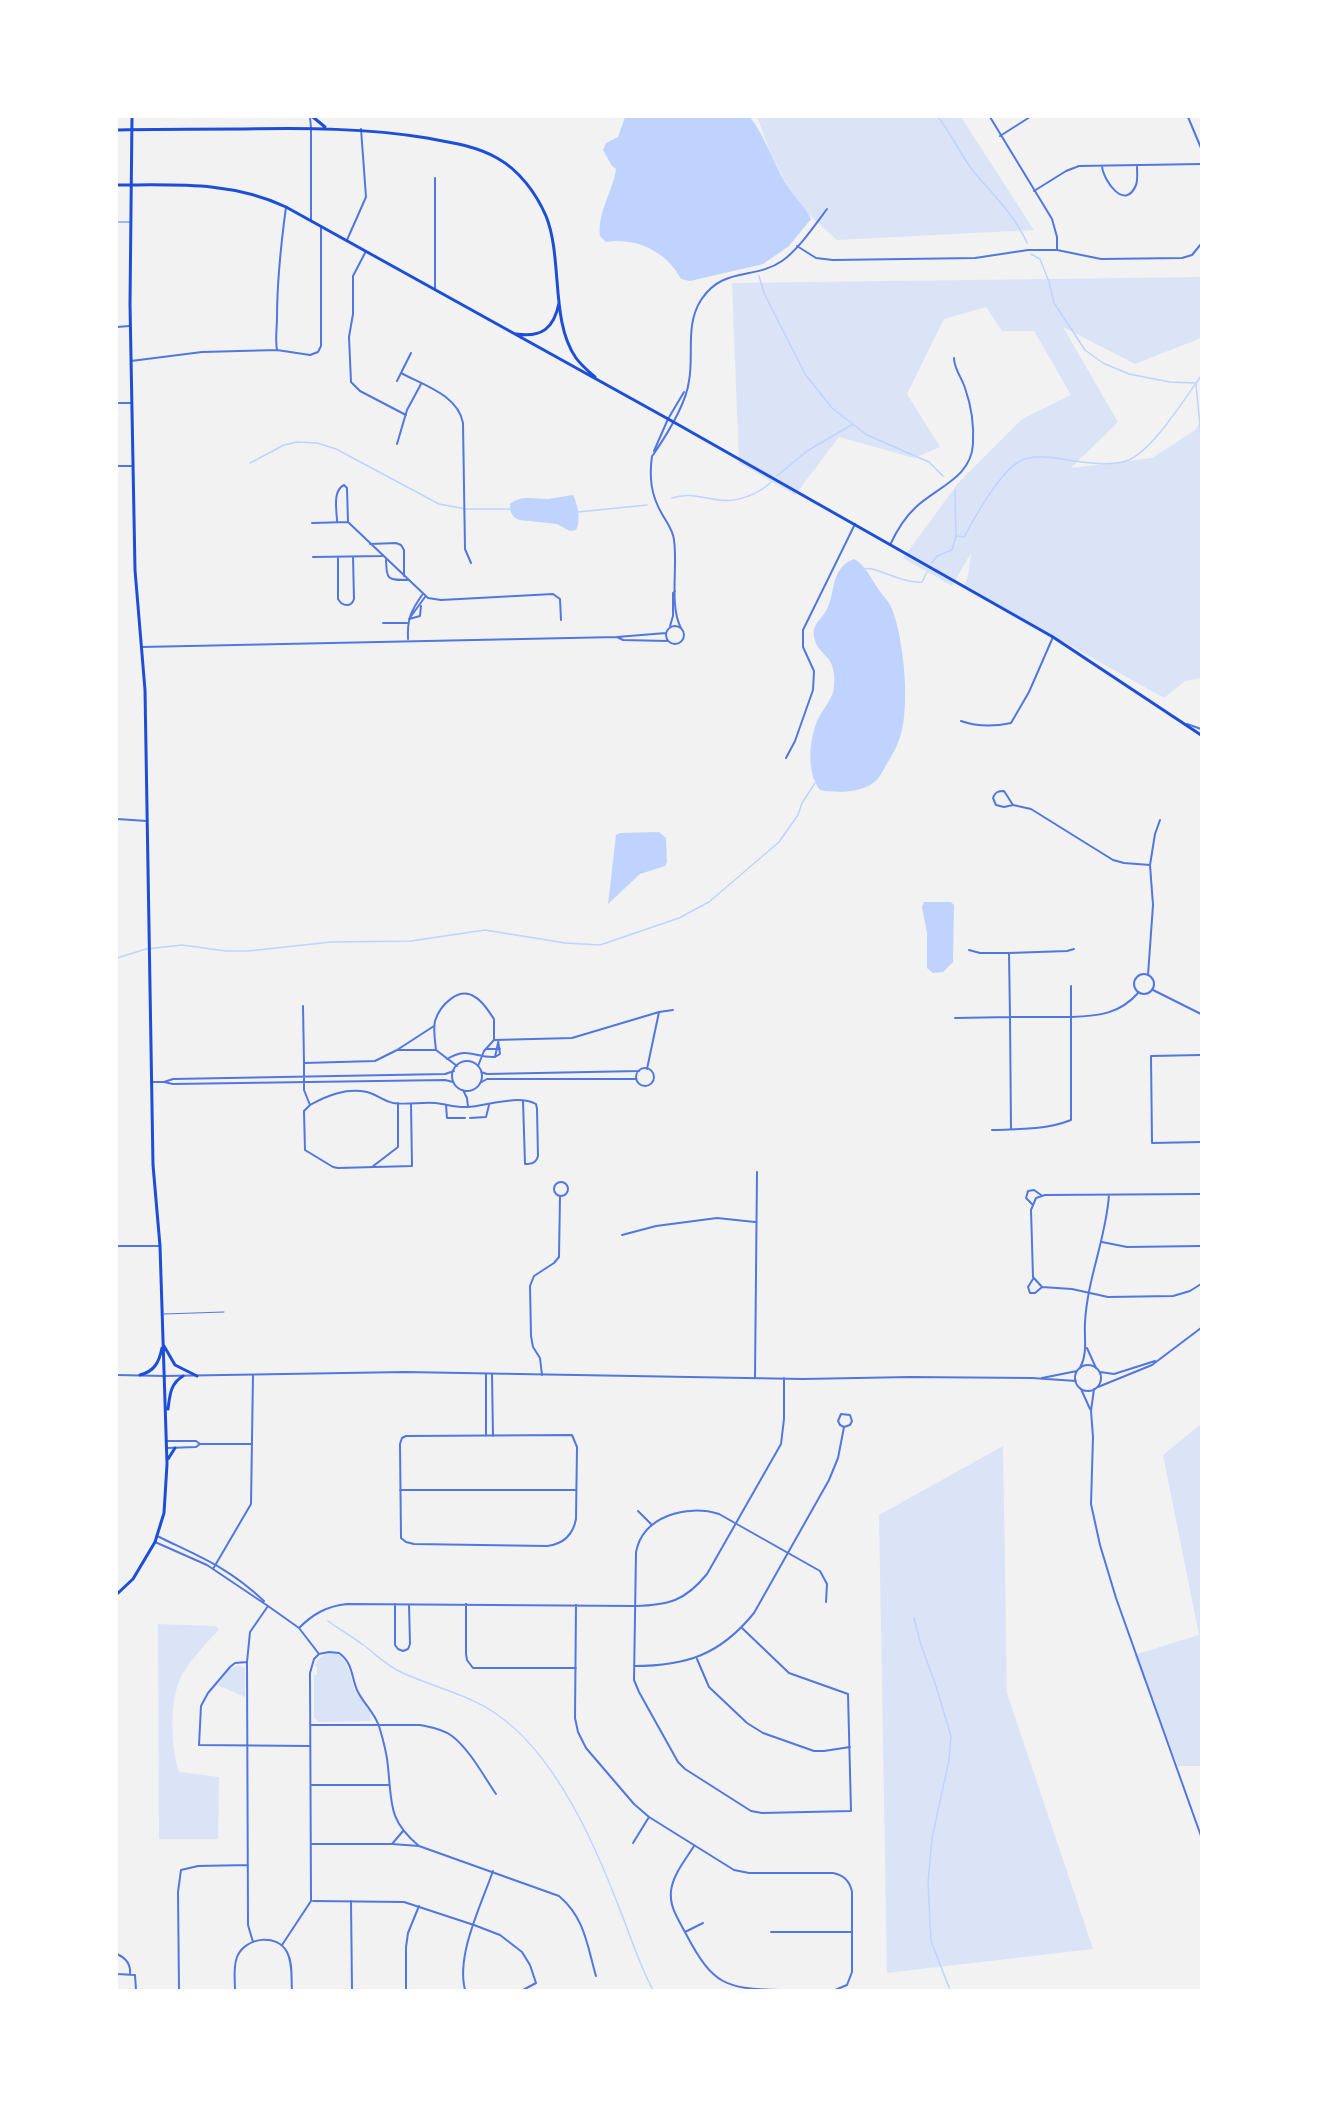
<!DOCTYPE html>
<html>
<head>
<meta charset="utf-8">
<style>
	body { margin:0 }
	#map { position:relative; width:1318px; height:2107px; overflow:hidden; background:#f2f2f2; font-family:"DejaVu Sans",sans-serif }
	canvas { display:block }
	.frame { position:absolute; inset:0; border:118px solid #fff; pointer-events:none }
</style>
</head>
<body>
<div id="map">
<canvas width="1318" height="2107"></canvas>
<div class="frame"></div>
</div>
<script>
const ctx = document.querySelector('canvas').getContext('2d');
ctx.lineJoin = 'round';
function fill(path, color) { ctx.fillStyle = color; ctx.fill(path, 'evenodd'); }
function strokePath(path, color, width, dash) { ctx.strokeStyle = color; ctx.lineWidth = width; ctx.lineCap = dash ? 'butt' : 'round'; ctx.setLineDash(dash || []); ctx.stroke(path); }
fill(new Path2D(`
	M757,117H961L1034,230L837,240L796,203L771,154Z
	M1201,277V338L1135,364L1063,327L1118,422L1071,468L1152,458L1195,430L1201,422V678L1185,681L1164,698L964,586L968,576L971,553L952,586L903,558L959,482L1022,419L1071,395L1034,331H1002L986,307L944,319L907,394L940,447L914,458L839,437L795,495L739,463L732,283Z
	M1201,1424V1766H1178L1134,1655L1199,1635L1163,1455Z
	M1003,1446L1007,1693L1093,1949L887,1973L879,1515Z
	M158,1624L216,1626L219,1629C207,1643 193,1657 183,1673C169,1697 170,1746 179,1772L219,1777L218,1839H159Z
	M331,1653L339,1655L346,1662L355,1690L370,1712L371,1721L319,1722L314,1718V1675H317V1667L315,1666C318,1658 322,1655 331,1653Z
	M239,1665L245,1668V1697L217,1685L230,1668Z`), '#dbe4f7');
fill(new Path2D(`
	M625,117H750C766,138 773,162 786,184C793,196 805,206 811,219L789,246L763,264L690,281L681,279C667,252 636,237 606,242L600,236C597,213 613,191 616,169L612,166L603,150L606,143L618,137Z
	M573,495C578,504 581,522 576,530L570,531L557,524L520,520C512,518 510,512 510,504C520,495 536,499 548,499C557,498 565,496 573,495Z
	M854,559C865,565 870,577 877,587C882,595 889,601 892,609C904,640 911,710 899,740C896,749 891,757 886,765C883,771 879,779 873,783C861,793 835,793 820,790C806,772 809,739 818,719C823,709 834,697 834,686C835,678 834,666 829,660C823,652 816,648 814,637C812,623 821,621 827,609C836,592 830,568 854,559Z
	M659,832L666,838L667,862L665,866L640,874L608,904L616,835L620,833Z
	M924,902H951L954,905L953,962L943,972L933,973L927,968V933L922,907Z`), '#bfd3fe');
strokePath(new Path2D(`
	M938,117C952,134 960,155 974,172C993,195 1015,215 1027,243
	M1031,254L1040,259L1049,282L1054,303L1085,350L1103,363L1129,374L1170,382L1195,383
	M759,276L764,293L805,374L832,408L867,435L929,462L943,476
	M1196,384L1201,436
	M250,463L284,445L297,442L317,443L336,449L439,504L466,509H511
	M777,476L807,451L853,424
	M672,498C689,492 702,498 719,500C736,503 759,494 771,482
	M578,512L647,505
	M956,536L964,537C975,517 1003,465 1025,459C1041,454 1059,459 1075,461C1091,463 1111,466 1126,461C1152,452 1185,398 1201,376
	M932,563L937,556L952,550L956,536L955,490
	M863,569C876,565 900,584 922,582L927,572
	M117,958L146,949L182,945L226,951H248L331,942L411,941L485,930L565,943L600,945L679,918L709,902L779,842L798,815L802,803L815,783
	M914,1618L921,1645L936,1686L951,1736L949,1760L932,1838L928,1883L931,1941L950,1990
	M328,1621C339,1629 351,1636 362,1644C376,1654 386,1666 403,1673C433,1687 467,1694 495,1713C555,1753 595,1844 620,1910C631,1937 639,1964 653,1990`), '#bfd3fe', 1.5);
strokePath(new Path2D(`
	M117,222H130
	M164,1314L224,1312`), '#5277de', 1);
strokePath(new Path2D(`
	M310,117L311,128
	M990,117L1052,219L1057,237V250L1101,259L1182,258L1192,255L1201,244
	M1188,117L1201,148
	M1000,136L1030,117
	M1102,166C1103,180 1125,212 1136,185C1138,180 1137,172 1137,166
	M1034,191L1066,171L1079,166L1201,164
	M286,207C281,244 277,280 277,318C277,329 275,338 277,350L310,355L318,352L321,346V226
	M347,240L366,197L361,129
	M797,246L816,258L833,260L975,258L1028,250H1056
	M366,251L353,276V314L349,337L351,382L360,391L406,415
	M435,289V178
	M117,327L129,326
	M131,361L202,352L277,350
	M401,373C423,385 458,395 463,423L465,549L471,563
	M397,381L411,353
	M117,403H132
	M397,444L407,410L421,384
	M654,451L668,419L684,392
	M653,455C666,436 686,404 689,381C694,354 685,325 701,300C723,266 755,280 782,261C798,250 815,225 827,209
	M652,456C649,478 651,495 662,514C667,523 673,530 674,540C678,565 669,606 681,628
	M117,466H132
	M337,522C337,511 332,491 344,485L347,488L348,522
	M312,523L348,522L428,598L441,600L553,594L560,599L561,620
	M370,544L396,543L401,545L404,550V576
	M890,545C897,530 904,518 916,507C937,487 971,478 973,444C974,426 971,405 965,388C962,378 954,369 954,358
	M313,557L382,556
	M338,557V599L341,603C347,607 352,605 354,599L353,557
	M386,560C387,580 387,580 408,580
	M409,619L425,597
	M409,619L420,616L421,606
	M383,623H407
	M666 635a9 9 0 1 1 18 0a9 9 0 1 1-18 0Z
	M670,626L673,616V593L675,591
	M617,637L623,640L667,641
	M408,639C407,619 411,611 422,595
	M141,647L617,637L666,633
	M961,721C978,727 993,727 1011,723L1029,692L1053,637
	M786,758L795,741L813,690L814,671L803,647V630L855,524
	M1013,805L1004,807L996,805L993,798C995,792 998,791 1004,791L1013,805L1031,809L1113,860L1124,863L1150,865
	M117,819L147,821
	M969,950L980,953H1009
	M1134 984a10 10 0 1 1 20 0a10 10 0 1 1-20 0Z
	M1148,975L1153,905L1150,865L1155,834L1160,820
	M1071,986V1017C1099,1016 1120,1014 1139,992
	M1153,990L1201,1014
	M303,1006L304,1063
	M659,1012L673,1010
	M955,1018L1010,1017L1009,953L1067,951L1074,949
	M434,1026L397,1050H436
	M494,1040L572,1038L659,1012L647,1069
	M486,1049H500
	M397,1050L375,1061L304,1063V1090L310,1105C328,1095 346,1088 367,1092C376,1094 383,1101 393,1103C407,1105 421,1102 435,1103C446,1104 456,1108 467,1107C486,1106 518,1094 536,1104L537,1109L538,1156C536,1163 532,1164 525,1164L523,1101
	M1201,1055L1151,1056L1152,1143L1201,1142
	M495,1057L500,1054L498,1040
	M495,1057L498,1043
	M447,1059C469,1046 474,1058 495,1057
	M452 1076a15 15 0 1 1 30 0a15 15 0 1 1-30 0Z
	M457,1066L436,1050C435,1040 433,1030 435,1021C440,1005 459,986 475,997C483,1001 489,1012 494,1019V1040L484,1051L478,1066
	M636 1077a9 9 0 1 1 18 0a9 9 0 1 1-18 0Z
	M481,1072L487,1074L639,1071
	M151,1082H164L173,1084L445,1080L453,1082
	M164,1082L173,1079L445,1074L454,1071
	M480,1083L487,1079H636
	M463,1090L467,1098L468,1107
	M310,1105L304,1111L305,1150L333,1167L338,1168L412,1166L411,1104
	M446,1105L447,1118H465
	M470,1118L486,1117L489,1105
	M992,1130C1019,1129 1046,1130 1071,1120V1017H1010L1011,1129
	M372,1167L398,1147V1103
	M554 1189a7 7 0 1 1 14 0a7 7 0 1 1-14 0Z
	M1201,1194L1045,1195L1036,1198L1031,1210L1033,1277L1042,1287L1072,1289L1108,1297L1173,1296L1190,1291L1201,1284
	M1032,1204L1026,1198L1028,1191L1034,1190L1041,1195
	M622,1235L656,1226L717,1218L755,1222
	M1102,1242L1127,1247L1201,1246
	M117,1246H160
	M1033,1279L1028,1287L1030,1293H1035L1041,1288
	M1087,1348L1096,1368
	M1080,1368C1088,1353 1084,1338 1085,1323C1087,1279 1106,1239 1109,1195
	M486,1374V1436
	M492,1374L493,1436
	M542,1375L540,1358L533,1347L531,1336L530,1286L534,1276L554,1263L559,1257L560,1196
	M755,1377L757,1172
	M572,1435L577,1447L576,1519C573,1535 563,1544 547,1546L414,1544L406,1542L401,1538L400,1444L402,1438L406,1436Z
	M167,1441H196L200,1444
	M167,1448L196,1447L200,1444H252
	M400,1490H576
	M638,1511L651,1524
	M157,1536C200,1557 228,1567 264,1601
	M155,1542L207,1565L268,1606L299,1628L319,1654L314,1659L310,1673L311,1901L282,1945
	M213,1569L251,1504L253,1375
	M395,1604V1645L398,1649L403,1651L408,1649L410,1644L409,1605
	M466,1604V1654L467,1660L473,1668H576
	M576,1605L575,1718L578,1732L586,1748L634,1804L649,1817L734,1870L749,1873H833C844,1875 850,1881 852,1892V1972L847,1985L835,1990
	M299,1628C313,1614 327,1606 347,1604L635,1606C669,1605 685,1601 707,1574L781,1444L784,1419V1378
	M742,1628L789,1673L848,1694L851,1811L762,1813L751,1811L685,1769L678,1762L639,1692L634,1680L636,1552C643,1516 687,1504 719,1514L820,1571L827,1584L826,1602
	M319,1654L329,1652L339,1653C353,1663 351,1676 357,1690C363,1703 374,1712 379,1726C383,1739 387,1753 388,1767C392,1804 388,1820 419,1846L559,1896C585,1918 587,1945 596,1976
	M697,1659L709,1687L747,1723L763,1733L814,1751H824L850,1747
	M247,1662L235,1663L230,1667L208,1693L201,1706L199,1745L309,1746
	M634,1666C686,1666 720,1655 754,1613L829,1480L838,1458L844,1427L850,1425L852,1421L850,1415L841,1414L838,1421L840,1425L844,1427
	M311,1725H420C430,1727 443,1729 452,1736C470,1750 483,1775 496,1794
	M311,1785H389
	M633,1843L649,1817
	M311,1844H392L403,1831
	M392,1844L419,1846
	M694,1846C686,1859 673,1874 671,1891C669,1907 679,1920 686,1934C713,1985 725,1989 781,1990
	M313,1901L404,1902L474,1925L500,1935L522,1952L530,1965L536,1983L523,1990
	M351,1901L352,1990
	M685,1932L703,1923
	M771,1932H852
	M253,1942L248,1925L247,1662L250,1632L268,1606
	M117,1954C126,1958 131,1964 130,1974
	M117,1974L135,1975L136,1990
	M179,1990L178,1892L181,1870L198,1866L248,1865
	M235,1990C235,1979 233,1967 237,1957C245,1937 277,1933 287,1952C293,1963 291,1978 292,1990
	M406,1990V1947L408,1933L419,1906
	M465,1990C456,1955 481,1905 493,1871`), '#5277de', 2);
strokePath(new Path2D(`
	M311,128V221
	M1187,724L1201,729
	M1075 1378a13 13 0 1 1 26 0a13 13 0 1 1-26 0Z
	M1100,1372L1114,1374L1155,1361
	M117,1375L164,1376L405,1372L803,1379L910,1377L1032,1378L1076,1381
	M1042,1378L1077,1371
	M1098,1387L1152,1365L1201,1328
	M1081,1389L1090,1409
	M1094,1389L1091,1411L1093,1437L1091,1504L1100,1545L1116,1598L1201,1836`), '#5277de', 2);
strokePath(new Path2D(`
	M164,1346L175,1365L197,1376
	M140,1375C155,1371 159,1362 162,1348
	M168,1409C170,1395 170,1384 183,1376
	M168,1459L175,1448
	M117,1594L133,1579L155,1542L164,1513L167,1464L160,1246L153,1165L145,690L135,570L130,304L132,117`), '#1d4ed8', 3);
strokePath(new Path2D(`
	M313,117L325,127
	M117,130C160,129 202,129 245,129C306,128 366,128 427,138C450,142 476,146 497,158C519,170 536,193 546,216C563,258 550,321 576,358C581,365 588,371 595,377
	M117,185C175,185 232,181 286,207L670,420L1053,637L1201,735
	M516,334C542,338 554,328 559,303`), '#1d4ed8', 3);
</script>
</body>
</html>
